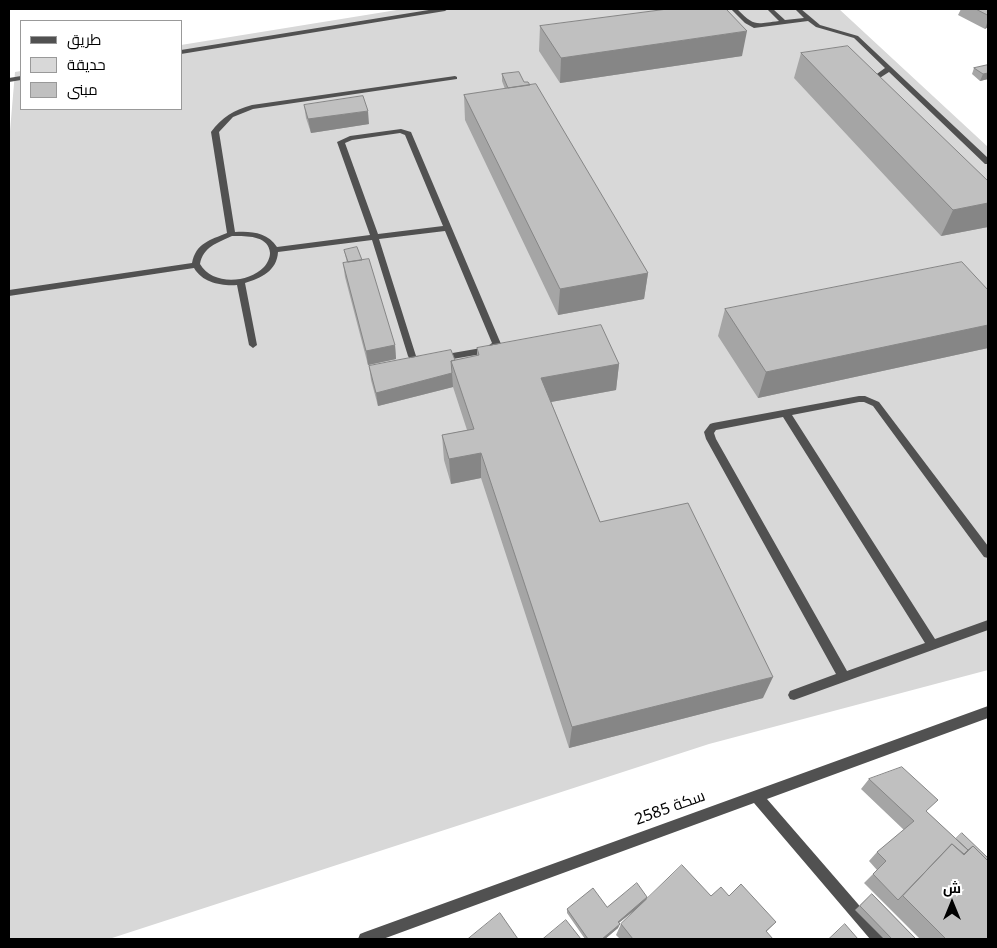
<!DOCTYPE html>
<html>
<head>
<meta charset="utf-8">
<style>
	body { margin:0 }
	#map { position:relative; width:997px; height:948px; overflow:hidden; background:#fff; font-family:"Noto Sans",Cairo,sans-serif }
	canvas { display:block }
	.frame { position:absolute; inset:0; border:10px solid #000; pointer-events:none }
	.legend { position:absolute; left:20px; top:20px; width:162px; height:90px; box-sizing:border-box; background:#fff; border:1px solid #999; margin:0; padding:6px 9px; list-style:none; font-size:15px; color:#000 }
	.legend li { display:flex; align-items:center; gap:10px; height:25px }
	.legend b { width:25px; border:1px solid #999 }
	.north { position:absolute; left:927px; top:878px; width:50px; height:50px; -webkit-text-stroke:4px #fff; paint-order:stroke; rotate:0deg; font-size:14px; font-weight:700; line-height:20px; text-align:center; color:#000 }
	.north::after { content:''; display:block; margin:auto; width:18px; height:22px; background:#000; clip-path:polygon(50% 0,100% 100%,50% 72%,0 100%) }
</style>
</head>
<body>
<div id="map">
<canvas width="997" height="948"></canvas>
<div class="frame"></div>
<ul class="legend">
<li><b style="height:6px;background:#515151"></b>طريق</li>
<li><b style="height:14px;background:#d8d8d8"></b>حديقة</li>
<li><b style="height:14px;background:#c0c0c0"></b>مبنى</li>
</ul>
<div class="north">ش</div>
</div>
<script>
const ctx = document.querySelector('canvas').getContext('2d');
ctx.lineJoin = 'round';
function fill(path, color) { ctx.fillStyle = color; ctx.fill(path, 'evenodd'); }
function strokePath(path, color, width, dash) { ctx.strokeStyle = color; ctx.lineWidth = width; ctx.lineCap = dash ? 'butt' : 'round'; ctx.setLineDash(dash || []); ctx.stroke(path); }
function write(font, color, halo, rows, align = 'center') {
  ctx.font = font + ' "Noto Sans",Cairo,sans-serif'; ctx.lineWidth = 4.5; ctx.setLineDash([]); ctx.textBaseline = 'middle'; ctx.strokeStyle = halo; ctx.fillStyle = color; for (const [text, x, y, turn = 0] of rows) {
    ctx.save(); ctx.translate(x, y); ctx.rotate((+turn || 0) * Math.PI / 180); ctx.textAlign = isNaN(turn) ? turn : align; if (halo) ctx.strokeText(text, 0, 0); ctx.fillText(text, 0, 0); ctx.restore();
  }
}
fill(new Path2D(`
	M403,9H839L988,147V670L709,744L109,939H9V143L15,72L21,71V109H181V45Z`), '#d8d8d8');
fill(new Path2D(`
	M435,9H448L445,11L181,54V50Z
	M731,9H737C755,27 755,24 779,21L767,9H773L785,20L804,18L795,9H801L820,25L858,36L988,158V164H985L889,72L875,81L872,86H868L867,85L870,79L885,68L854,38L816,27L808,21L754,28L745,23Z
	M21,76V80L9,82V78Z
	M455,76L457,77V79L253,109L233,117L219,132L235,232C251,231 267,232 277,247L370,235L337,142L350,136L401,129L411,132L501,344L493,352L424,364L411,361L408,356L372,240L278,252C277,271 261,278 245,283L257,345L253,348L249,345L237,285C221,286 203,283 194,268L9,296V290L192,263C196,243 210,240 227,233L211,132C222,117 234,110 252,105ZM400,133L405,135L443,226L378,234L345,143L352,140ZM445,231L492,343L487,347L424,358L416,356L379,239ZM232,236C245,236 269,235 270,253C270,258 267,264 264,267C247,284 212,285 200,264C203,247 217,243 232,236Z
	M859,396H865L879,402L988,546V558L984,557L873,406L864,402H859L792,415L935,639L988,620V630L794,700L790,699L788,695L790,691L836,674L706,439L704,432L710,424L713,423ZM783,417L925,643L847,671L716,439L714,433L716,430Z`), '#515151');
fill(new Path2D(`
	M988,706V718L767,799L884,934L886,939H870L754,803L383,939H358L360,934L365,932Z`), '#515151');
fill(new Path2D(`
	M961,9H988V27L985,29L958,15Z
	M540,26L742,56L560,83L539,51Z
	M801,53L988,181V227L941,236L794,78Z
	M988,65V79L980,81L972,74L974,68Z
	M502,74L524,82L648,273L644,299L558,315L465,120L464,95L505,89L502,81Z
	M304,105L369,124L311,133L306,118Z
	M344,250L395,345L396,359L368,365L345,277L343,263H347Z
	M988,290V348L758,398L718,336L725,309Z
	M477,348L619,364L616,390L551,402L600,522L763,698L569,748L481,478L451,484L444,460L442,435L467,430L453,387L378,406L371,380L369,366L455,360L477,356Z
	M869,779L926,811L956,839L988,858V939H920L864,883L877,870L869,861L877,852L904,830L861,789Z
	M872,894L916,939H884L855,910Z
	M711,896H729L776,922L766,932L773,939H620L616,935L621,924L636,909L619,923L618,928L605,939H585L567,913V909L607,907L646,899Z`), '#a5a5a5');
fill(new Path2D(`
	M988,20V27L985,29Z
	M747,31L742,56L560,83L561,58Z
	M988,73V79L980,81L983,74Z
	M368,111L369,124L311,133L308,119Z
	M988,203V227L941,236L953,210Z
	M648,273L644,299L558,315L560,289Z
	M988,325V348L758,398L766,372Z
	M395,345L396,359L368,365L366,351Z
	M619,364L616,390L540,404L541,378Z
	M452,373L453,387L378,406L376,393Z
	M481,453V478L451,484L449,459Z
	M773,677L763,698L569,748L572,727Z
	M647,897L646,901L616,925L618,922Z
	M620,924L618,928L605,939H602Z`), '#868686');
const building = new Path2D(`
	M668,9H726L747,31L561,58L540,26Z
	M976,9H988V15Z
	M848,46L988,181V203L953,210L801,53Z
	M988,65V73L983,74L974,68Z
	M519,72L524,82H528L530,85L508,88L502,74Z
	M536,84L648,273L560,289L464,95Z
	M363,96L368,111L308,119L304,105Z
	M357,247L362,260L348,262L344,250Z
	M369,259L395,345L366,351L343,263Z
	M962,262L988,290V325L766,372L725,309Z
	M601,325L619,364L541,378L600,522L688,503L773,677L572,727L481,453L449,459L442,435L474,429L451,361L479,355L477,348Z
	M451,350L455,360L451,361L452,373L376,393L369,366Z
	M902,767L938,800L926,811L968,850L964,854L952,844L898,900L873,874L886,861L877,852L914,821L869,779Z
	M962,833L988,858V861L973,846L968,850L956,839Z
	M952,844L964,855L973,846L988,861V939H946L903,896Z
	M682,865L711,896L721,887L729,896L741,884L776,922L766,931L773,939H633L621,924Z
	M637,883L647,897L618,922L620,924L602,939H588L567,909L593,888L607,907Z
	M872,894L916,939H892L860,906Z
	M500,913L518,939H468Z
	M566,920L581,939H543Z
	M845,924L858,939H829Z`);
fill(building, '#c0c0c0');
strokePath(building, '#868686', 1);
write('16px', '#000', '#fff', [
	["سكة 2585",670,808,-20]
]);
</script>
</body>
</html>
